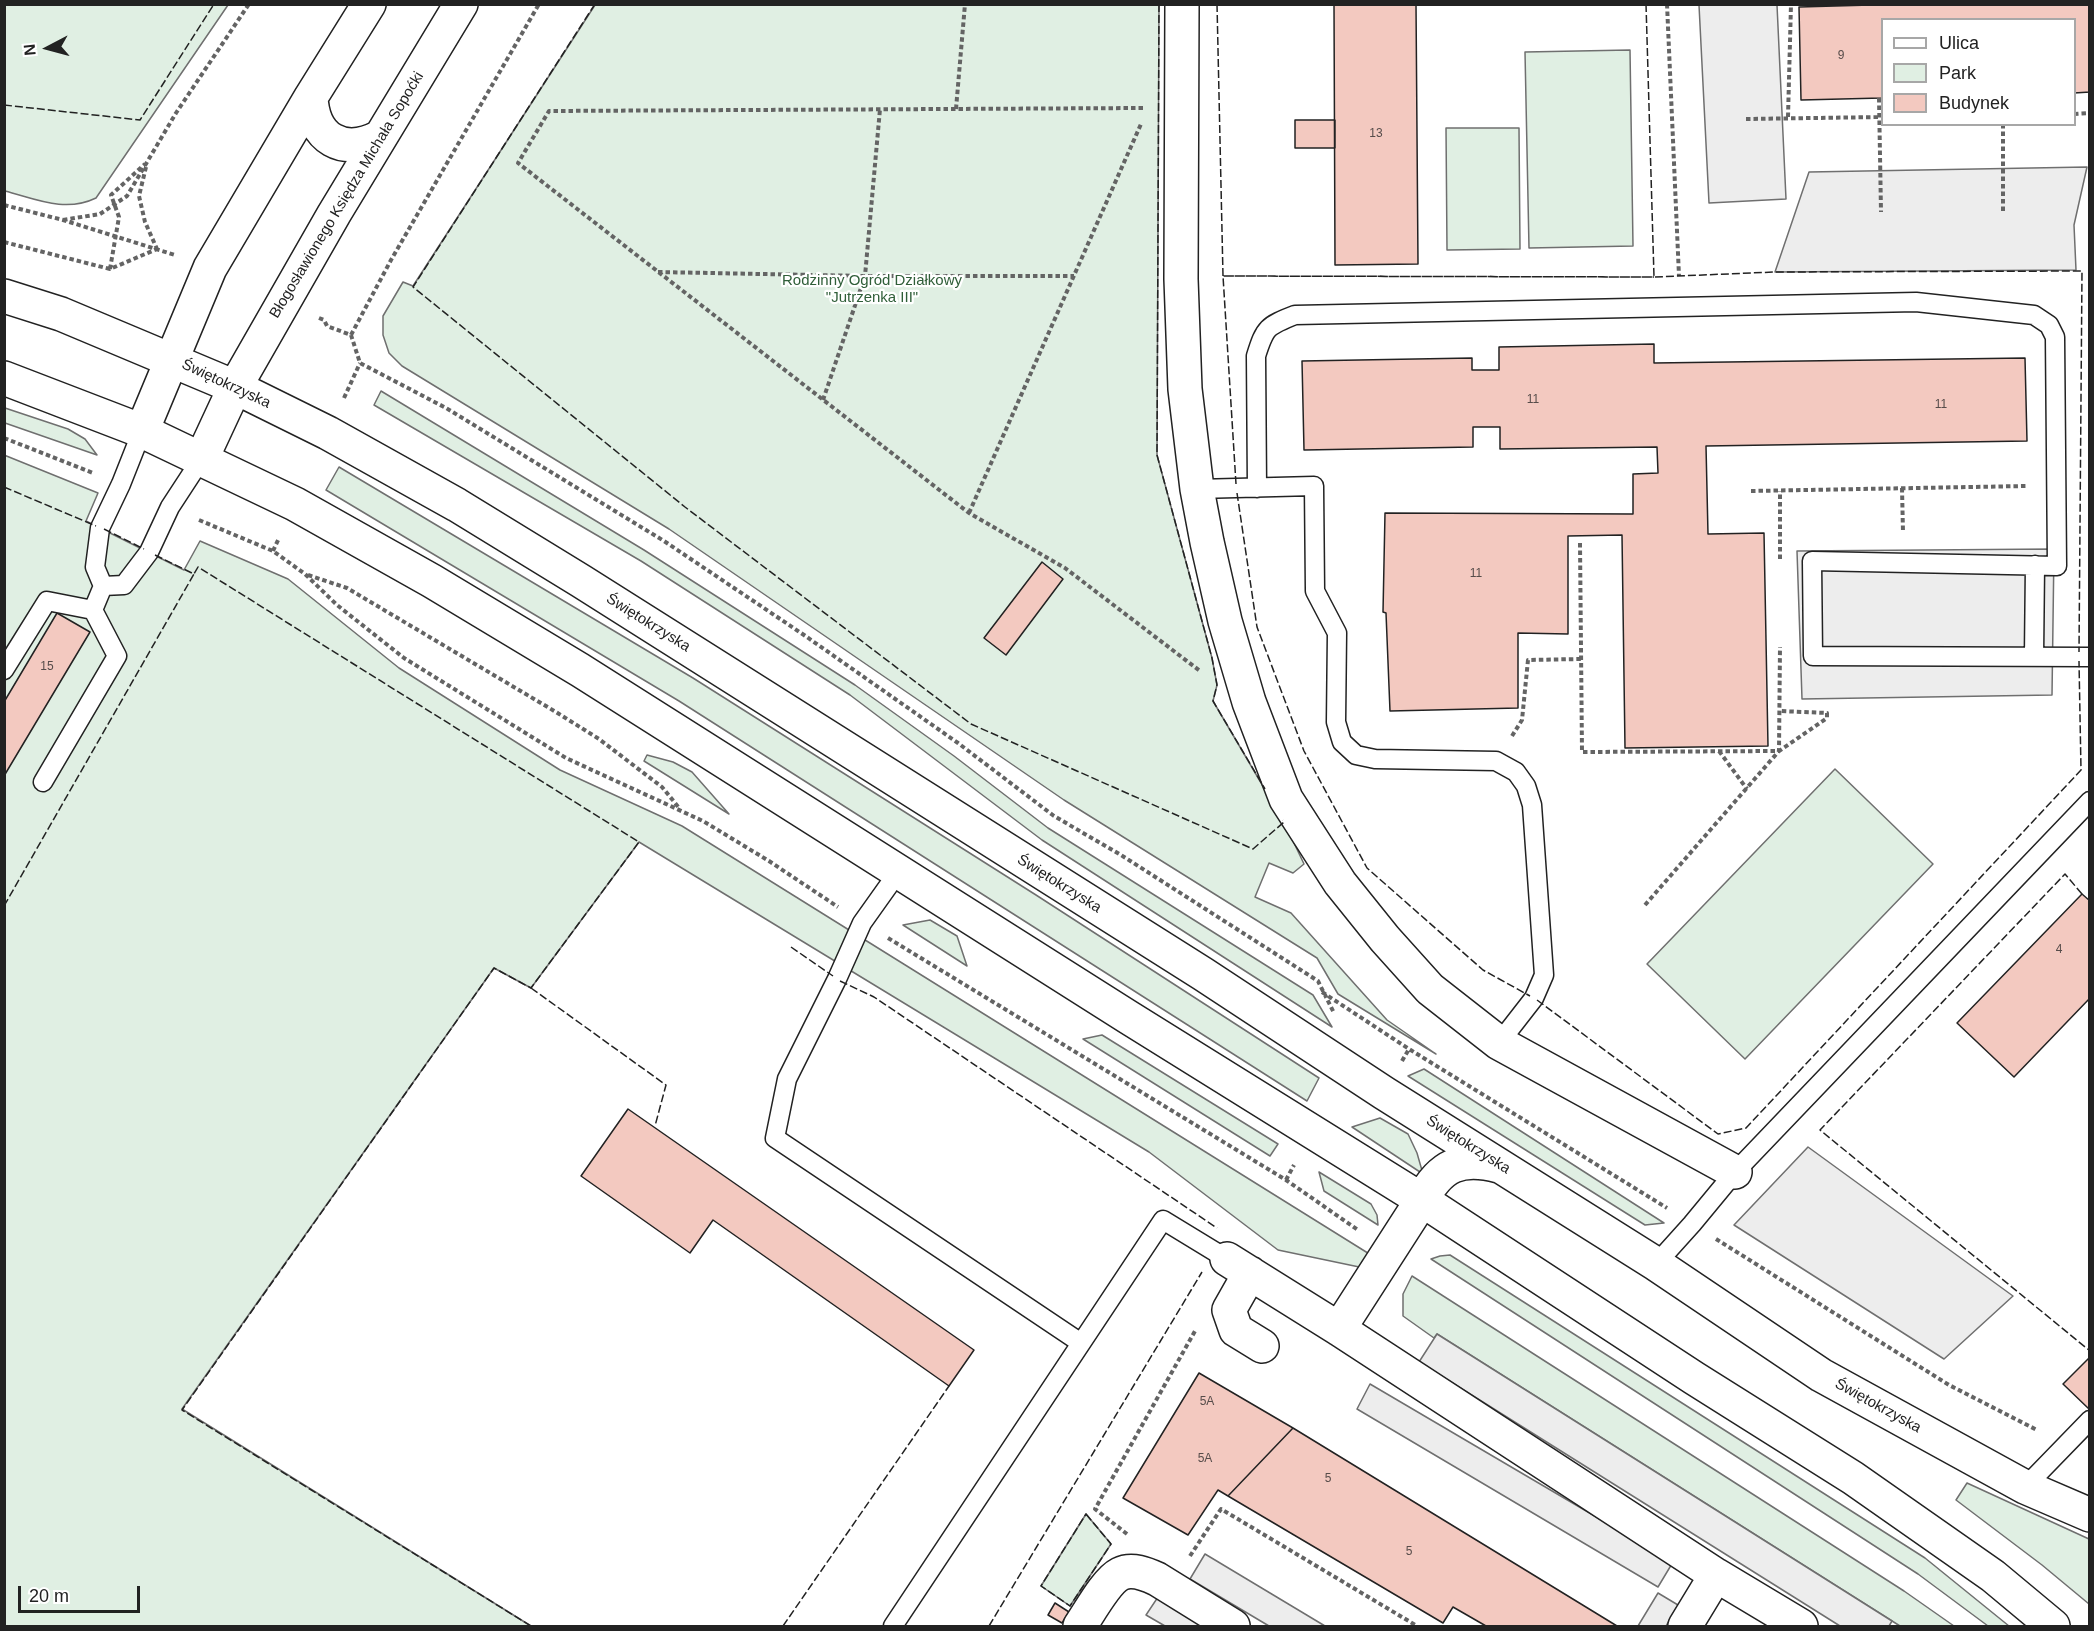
<!DOCTYPE html>
<html>
<head>
<meta charset="utf-8">
<style>
	body { margin:0 }
	#map { position:relative; width:2094px; height:1631px; overflow:hidden; background:#fff; font-family:Arial,sans-serif }
	canvas { display:block }
	.frame { position:absolute; inset:0; border:6px solid #222; pointer-events:none }
	.legend { position:absolute; left:1881px; top:18px; width:195px; height:108px; box-sizing:border-box; background:#fff; border:2px solid #a7a7a7; margin:0; padding:8px 10px; list-style:none; font-size:18px; color:#222 }
	.legend li { display:flex; align-items:center; gap:12px; height:30px }
	.legend b { width:30px; border:2px solid #a7a7a7 }
	.north { position:absolute; left:18px; top:18px; width:60px; height:60px; -webkit-text-stroke:4px #fff; paint-order:stroke; rotate:264deg; font-size:16px; font-weight:700; line-height:24px; text-align:center; color:#222 }
	.north::after { content:''; display:block; margin:auto; width:21px; height:27px; background:#222; clip-path:polygon(50% 0,100% 100%,50% 72%,0 100%) }
	.scale { position:absolute; left:18px; top:1586px; width:122px; height:27px; box-sizing:border-box; border:3px solid #222; border-top:0; padding-left:8px; font-size:18px; line-height:21px; white-space:nowrap; color:#222; -webkit-text-stroke:4px #fff; paint-order:stroke }
</style>
</head>
<body>
<div id="map">
<canvas width="2094" height="1631"></canvas>
<div class="frame"></div>
<ul class="legend">
<li><b style="height:8px;background:#fff"></b>Ulica</li>
<li><b style="height:16px;background:#e0efe3"></b>Park</li>
<li><b style="height:16px;background:#f3c9c0"></b>Budynek</li>
</ul>
<div class="north">N</div>
<div class="scale">20 m</div>
</div>
<script>
const ctx = document.querySelector('canvas').getContext('2d');
ctx.lineJoin = 'round';
function fill(path, color) { ctx.fillStyle = color; ctx.fill(path, 'evenodd'); }
function strokePath(path, color, width, dash) { ctx.strokeStyle = color; ctx.lineWidth = width; ctx.lineCap = dash ? 'butt' : 'round'; ctx.setLineDash(dash || []); ctx.stroke(path); }
function write(font, color, halo, rows, align = 'center') {
  ctx.font = font + ' Arial,sans-serif'; ctx.lineWidth = 4.5; ctx.setLineDash([]); ctx.textBaseline = 'middle'; ctx.strokeStyle = halo; ctx.fillStyle = color; for (const [text, x, y, turn = 0] of rows) {
    ctx.save(); ctx.translate(x, y); ctx.rotate((+turn || 0) * Math.PI / 180); ctx.textAlign = isNaN(turn) ? turn : align; if (halo) ctx.strokeText(text, 0, 0); ctx.fillText(text, 0, 0); ctx.restore();
  }
}
const green = new Path2D(`
	M4,5L5,4L228,5L96,198C65,213 36,199 5,191Z
	M595,5H1159L1157,455L1212,658L1217,685L1213,701L1284,822L1304,864L1293,873L1269,863L1255,897L1291,913L1387,1020L1436,1054L1338,994L1317,958L1064,800L669,529L402,366L389,353L383,335V316L403,282L413,286Z
	M1630,50L1633,246L1529,248L1525,52Z
	M1446,128H1519L1520,249L1447,250Z
	M381,391L644,550L855,685L954,756L1048,828L1313,995L1332,1027L1042,840L850,695L641,561L374,405Z
	M5,408L68,429L85,439L97,455L5,423Z
	M4,455L98,493L86,521L184,570L200,541L288,579L399,668L560,770L682,826L1371,1255L1364,1268L1278,1250L1149,1152L639,842L531,988L494,968L182,1409L531,1626H5Z
	M339,467L693,678L1036,895L1319,1078L1307,1101L679,701L326,490Z
	M647,755L673,762L692,772L729,814L644,761Z
	M1835,769L1933,864L1745,1059L1647,964Z
	M930,920L957,936L967,966L903,925Z
	M1102,1035L1278,1144L1270,1156L1083,1039Z
	M1424,1069L1664,1223L1645,1225L1408,1076Z
	M1380,1118L1408,1134L1417,1153L1423,1174L1352,1127Z
	M1319,1172L1371,1204L1377,1215L1378,1225L1324,1191Z
	M1450,1255L1925,1558L2009,1626H1988L1918,1574L1431,1259L1440,1256Z
	M1412,1276L1904,1591L1954,1626H1900L1437,1334L1434,1338L1403,1316V1294Z
	M1967,1483L2089,1539V1604L2042,1565L1956,1500Z
	M1086,1514L1111,1544L1070,1606L1041,1586Z`);
fill(green, '#e0efe3');
strokePath(green, '#6f6f6f', 1.5);
const parking = new Path2D(`
	M1699,5H1777L1786,199L1709,203Z
	M2087,167L2074,225L2076,270L1775,272L1809,172Z
	M2054,549L2052,695L1802,699L1797,551Z
	M1808,1147L2013,1296L1944,1359L1734,1225Z
	M1437,1334L1892,1621L1889,1626H1840L1419,1362Z
	M1370,1384L1673,1562L1658,1587L1357,1409Z
	M1205,1554L1325,1626H1269L1190,1579Z
	M1658,1593L1678,1605L1666,1626H1638Z
	M1158,1597L1204,1626H1165L1146,1615Z`);
fill(parking, '#ededed');
strokePath(parking, '#6f6f6f', 1.5);
const building = new Path2D(`
	M1334,4H1416L1418,264L1335,265Z
	M1907,4H2090V92L2074,93V20H1882V98L1801,100L1799,7Z
	M1295,120H1335V148H1295Z
	M1654,344V363L2025,358L2027,441L1706,446L1708,534L1764,533L1768,746L1625,748L1622,535L1568,536V634L1518,633V708L1390,711L1386,613L1383,612L1385,513L1633,514V474L1658,473L1657,447L1500,449V427H1473V447L1304,450L1302,361L1472,358V370H1499V347Z
	M1042,562L1063,579L1006,655L984,638Z
	M57,613L90,632L4,776V702Z
	M2082,894L2090,901V998L2014,1077L1957,1023Z
	M628,1109L974,1350L949,1386L713,1220L690,1253L581,1176Z
	M2090,1357V1408L2089,1409L2063,1384Z
	M1199,1373L1293,1428L1228,1496L1218,1490L1188,1535L1123,1498Z
	M1293,1428L1617,1626H1486L1453,1607L1443,1623L1228,1496Z
	M1055,1603L1069,1612L1062,1623L1048,1615Z`);
fill(building, '#f3c9c0');
strokePath(building, '#222', 1.5);
const service = new Path2D(`
	M1257,488L1256,356C1265,327 1267,326 1295,315L1916,302L2034,315L2049,325L2055,337L2057,566L1812,561L1813,656L2090,657
	M1197,489L1314,486L1315,591L1337,633L1336,722L1342,742L1356,755L1375,759L1496,761L1516,772L1526,786L1532,805L1544,975L1534,998L1499,1043
	M103,586L124,585L149,552L170,507L202,458
	M2034,656L2035,565
	M4,670L47,601L93,610
	M43,782L117,656L93,610L103,586L95,567L100,528L121,484L142,431
	M899,871L862,923L837,979L787,1079L775,1138L1081,1343
	M1656,1264L1692,1224L1735,1172L2090,801
	M2025,1487L2090,1420
	M893,1626L1163,1220L1227,1259`);
const minor = new Path2D(`
	M1182,4L1181,279L1185,389L1197,489L1207,542L1225,621L1249,702L1286,799L1340,883L1385,939L1430,989L1499,1043L1735,1172
	M1227,1259L1339,1329L1716,1575L1801,1626
	M1250,1273L1229,1310L1236,1330L1262,1346
	M1339,1329L1422,1200
	M1080,1626C1089,1613 1106,1581 1120,1574C1132,1568 1146,1574 1157,1579L1233,1626
	M1685,1626L1716,1575`);
const tertiary = new Path2D(`
	M311,97C313,139 343,156 380,137
	M142,431L210,268L311,97L369,4
	M202,458L235,387L334,214L461,4`);
const secondary = new Path2D(`
	M4,296L61,314L235,387L328,433L457,505L581,581L1203,974L1384,1093L1656,1264L1821,1375L2025,1487L2090,1515
	M4,378L142,431L295,504L432,581L580,670L1128,1017L1422,1200L1694,1378L1853,1478L1993,1576L2053,1626
	M1422,1200C1440,1165 1461,1156 1499,1166`);
strokePath(service, '#222', 21);
strokePath(minor, '#222', 36);
strokePath(tertiary, '#222', 36);
strokePath(secondary, '#222', 36);
strokePath(new Path2D(`
	M1667,4L1679,276
	M1879,98L1881,212
	M1143,108L549,111L518,163L969,513L1065,568L1200,671
	M956,109L965,4
	M2074,114L2090,113
	M1788,117L1791,4
	M1746,119L1882,117
	M2003,124V211
	M146,167L139,196L145,222L157,249
	M4,205L63,220L175,255
	M63,220L100,214L127,196L176,113L249,4
	M4,242L110,269L157,249
	M110,269L119,217L111,195L145,164
	M658,272L865,276H1074
	M319,318L324,320L327,326L351,335L360,363L446,408L664,541L804,635L958,743L1054,816L1121,855L1318,981L1334,1013
	M351,335L391,260L539,4
	M344,398L360,363
	M823,400L865,276L880,109
	M4,438L93,473
	M1902,488L1903,532
	M1751,491L2026,486
	M969,513L1141,124
	M199,520L273,551L305,574L337,605L404,658L566,758L703,821L769,861L838,907
	M1580,543L1582,752L1779,751L1827,718V713L1779,711
	M273,551L279,538
	M1780,559V491
	M308,575L347,588L556,712L599,739L662,787L680,809
	M1512,736L1522,720L1528,660L1581,659
	M1719,751L1747,789
	M1645,905L1779,751L1780,647
	M888,938L1286,1180L1358,1230
	M1322,992L1409,1049L1667,1208
	M1402,1061L1409,1049
	M1286,1180L1294,1165
	M1716,1239L1949,1385L2037,1430
	M1127,1534L1095,1509L1195,1331
	M1190,1556L1221,1509L1417,1626`), '#646464', 4, [4.5, 3]);
strokePath(service, '#fff', 18);
strokePath(minor, '#fff', 33);
strokePath(tertiary, '#fff', 33);
strokePath(secondary, '#fff', 33);
strokePath(new Path2D(`
	M595,4L413,287L685,507L971,724L1253,849L1284,822L1283,820
	M1159,4L1157,455L1212,658L1217,685L1213,701L1265,789
	M1217,4L1223,276L1654,277L1775,272L2082,271L2079,652
	M1646,4L1654,277
	M4,105L140,120L214,4
	M1236,484L1223,276L1654,277
	M4,487L96,526
	M1237,493L1257,627L1304,751L1367,868L1483,970L1530,996
	M104,529L144,549
	M155,555L194,574L198,567L639,842L531,988L494,968L182,1410L531,1626
	M2082,894L2065,874L1820,1130L2090,1351
	M4,906L194,574
	M791,947L833,976
	M840,981L874,997L1217,1228
	M531,988L666,1085L655,1126
	M1537,1000L1718,1134L1746,1128L2081,770L2079,661
	M1086,1514L1111,1544L1070,1606L1041,1586Z
	M783,1626L949,1386
	M989,1626L1202,1272`), '#222', 1.5, [8, 3]);
write('12px', '#564c4a', null, [
	["9",1841,56],
	["13",1376,134],
	["11",1533,400],
	["11",1941,405],
	["11",1476,574],
	["15",47,667],
	["4",2059,950],
	["5A",1207,1402],
	["5A",1205,1459],
	["5",1328,1479],
	["5",1409,1552]
]);
write('15px', '#222', '#fff', [
	["Błogosławionego Księdza Michała Sopoćki",347,195,-59],
	["Świętokrzyska",226,384,25],
	["Świętokrzyska",648,623,32],
	["Świętokrzyska",1059,884,32],
	["Świętokrzyska",1468,1145,32],
	["Świętokrzyska",1878,1406,29]
]);
write('15px', '#2f5e38', '#fff', [
	["Rodzinny Ogród Działkowy",872,281],
	["\"Jutrzenka III\"",872,298]
]);
</script>
</body>
</html>
